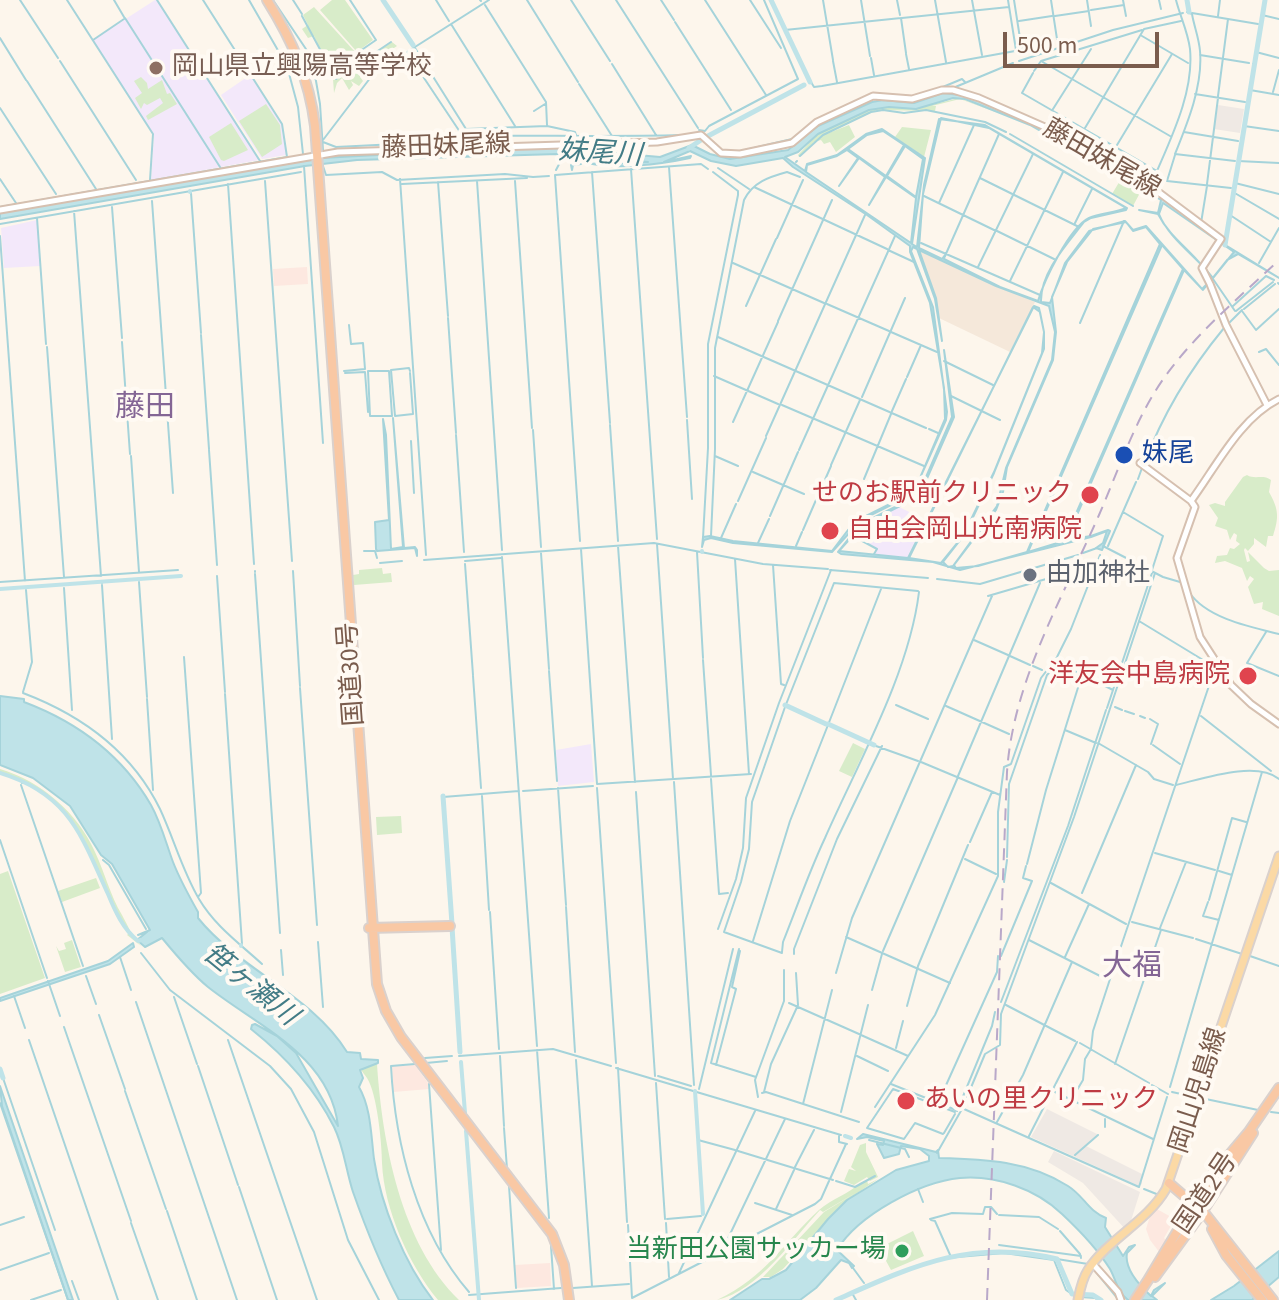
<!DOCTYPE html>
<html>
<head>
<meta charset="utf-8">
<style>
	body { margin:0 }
	#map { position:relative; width:1279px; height:1300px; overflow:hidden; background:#fdf6ec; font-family:"Source Sans 3",sans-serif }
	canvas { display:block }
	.scale { position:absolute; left:1003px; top:32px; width:156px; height:36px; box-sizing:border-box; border:4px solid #7a5c4d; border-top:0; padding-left:10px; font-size:24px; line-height:28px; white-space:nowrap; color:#7a5c4d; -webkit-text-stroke:6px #fffaf3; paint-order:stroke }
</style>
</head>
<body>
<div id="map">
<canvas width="1279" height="1300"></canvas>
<div class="scale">500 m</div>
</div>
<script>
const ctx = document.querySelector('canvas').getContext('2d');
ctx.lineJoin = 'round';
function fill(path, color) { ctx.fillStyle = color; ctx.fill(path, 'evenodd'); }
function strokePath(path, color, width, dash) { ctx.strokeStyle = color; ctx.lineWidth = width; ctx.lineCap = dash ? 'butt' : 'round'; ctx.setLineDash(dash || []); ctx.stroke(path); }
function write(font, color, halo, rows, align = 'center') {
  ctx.font = font + ' "Source Sans 3","Noto Sans JP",sans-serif'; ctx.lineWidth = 8; ctx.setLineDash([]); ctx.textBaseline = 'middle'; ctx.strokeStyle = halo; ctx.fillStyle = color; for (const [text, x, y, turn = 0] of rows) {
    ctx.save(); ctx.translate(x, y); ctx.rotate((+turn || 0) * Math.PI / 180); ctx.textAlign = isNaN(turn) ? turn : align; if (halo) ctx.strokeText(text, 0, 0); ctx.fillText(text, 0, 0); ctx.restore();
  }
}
fill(new Path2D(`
	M919,250L1035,302L1010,352L939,318L936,298Z`), '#f5e8da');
fill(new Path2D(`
	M307,267L308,284L274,286L273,269Z
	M415,1065L428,1083L429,1089L393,1092L392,1066Z
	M1155,1208L1173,1218L1176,1217L1164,1238L1167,1241L1160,1253L1150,1240L1146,1229L1151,1213Z
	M550,1263L551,1286L517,1288L515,1265Z`), '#fde8e0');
fill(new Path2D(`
	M1218,105L1244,109L1240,133L1214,129Z
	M1047,1109L1099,1135L1086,1146L1142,1174V1184L1139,1186L1031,1137Z
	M1054,1151L1140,1192L1129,1227L1126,1230L1083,1183L1048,1162Z`), '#efe9e4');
fill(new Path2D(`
	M155,0H157L259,160L151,180L154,136L93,40Z
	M250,75L281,124L286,155L262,159L221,95Z
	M37,220L40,266L4,268L1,228Z
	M899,507L926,520L907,558L875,555L877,549L853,536L874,519Z
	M591,744L594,782L558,786L556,750Z`), '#f3e8fa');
fill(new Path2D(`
	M332,0H345L373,40L357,52L320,10Z
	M314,7L356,53L334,69L329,68L314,36L308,38L302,29L308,25L303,15Z
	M392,42L397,46L376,60L377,68L372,62C366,65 362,71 360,77L363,81L359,86L351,81L353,85L349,90L342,78L337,83L334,93L333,79L328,69L333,71L337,79Z
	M141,77L147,83L148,89L162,80L167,94L170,93L177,104L148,120L146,116L163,103L160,98L147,105L144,103L141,109L135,98L142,93L134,81Z
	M959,98L1012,118L960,99L932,106H936L935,111L877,110L821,136L849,125L855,137L836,152L830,142L824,144L821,140L814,142L799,157L798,155L818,134L873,109L885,107L915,109Z
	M266,104L280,125L282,144L262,157L239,121Z
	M231,123L248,150L224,161L221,160L209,137Z
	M902,127L931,130L924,157L895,137Z
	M1117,175L1142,189L1133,206L1112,194L1121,179Z
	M1247,475C1255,480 1263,474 1271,480L1269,492C1279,510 1279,517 1273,536H1268L1266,547L1254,538V544L1248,551L1245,548L1244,550L1247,562L1250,561L1248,552L1264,568L1269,571L1279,570V616L1262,609L1263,602L1254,604L1248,587L1254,579L1250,576L1247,581L1242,568L1225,561L1215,563L1217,556L1227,555L1230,548L1234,549L1240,544L1236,541L1237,535L1234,533L1230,540L1227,530L1215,526L1218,518L1209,505L1215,503L1225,506V502L1243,477Z
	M382,568L383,574L391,573L392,582L354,585L353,575L359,574V570Z
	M853,743L865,749L852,777L839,771Z
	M0,769C41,781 78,813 95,852C105,873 110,895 122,915C128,926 133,938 141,946L127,935L129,933C90,864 86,800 0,772Z
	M401,816L402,833L377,835L376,817Z
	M8,871L45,978L0,994V874Z
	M96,878L100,888L62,902L58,891Z
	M72,940L81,967L65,972L56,946L59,951L66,949L64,943Z
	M377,1064C382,1142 401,1244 459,1300H438C409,1265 384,1209 382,1163C382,1144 377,1093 367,1078C365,1075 362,1072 361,1069Z
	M866,1143V1152L878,1177L870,1181L867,1177L854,1185L844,1181L849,1169L856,1171L851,1167L860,1145Z
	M878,1179L847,1200L783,1269L771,1277H763L824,1212L857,1192L823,1212L820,1210C793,1239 758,1291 717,1300C767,1276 781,1245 819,1210C831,1199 849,1194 860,1183L867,1180L868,1184Z
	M913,1231L924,1256L891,1270L879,1248Z`), '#d8ecc9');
const water = new Path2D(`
	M943,93L968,96L1044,130L1163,199L1227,246L1279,278L1238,254L1227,260L1203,290L1184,270L1066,540L1091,536L1108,530L1110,531L1102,550L1096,548L1103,543L1107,531L1091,537L960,570L933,562L841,554L838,552L855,531L871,519L901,504L923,484L952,417L944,350L954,417L925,483L918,493L902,505L874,519L856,532L839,551L908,558L1034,306L1039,308L1044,332V349L994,473L965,534L943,562L948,567L953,566L997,506L1006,468L1052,360L1055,332L1049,306L996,286L919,250L936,298L942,341L935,299L917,249L913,247L911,251L933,307L947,412L946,420L915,489L899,501L861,520L832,552L733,543L711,538L704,540L702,547L703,537L710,536L733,541L832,551L848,530L862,518L898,500L917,485L945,419L944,388L930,303L910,252V246L867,215L793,167L783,158L736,166L711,161L690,151L664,162L691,156L690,158C662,164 611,171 586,162L593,161L605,164L648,162L580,156L581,164L573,165L572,170L571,165L579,160V156L558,154L357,160L305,166L0,219V212L303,159L508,148H557L660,157L692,145L710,154L730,159L788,150L818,126L872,102L883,100L914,103ZM953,98L965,99L1030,125L1161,200L1158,213L1139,210L1158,214C1171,240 1197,254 1212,279L1202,289L1146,226L1133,230L1125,221L1089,231L1065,263L1050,303L1041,302C1040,273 1067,244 1084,222L1091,218L1126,210L1127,208L985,125L939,119L924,185L917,247L912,244L925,158L882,129L866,134L837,155L807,164L805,171L785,157L798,152L818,134L869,110L889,107L916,109ZM941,118L989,128L1126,208C1115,213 1100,213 1089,218C1069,228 1044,281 1038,301L1000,287L944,259L945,255L942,259L919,248L923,194ZM883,131L904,145L886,176L848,149L867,135ZM905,146L923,159L916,197L887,176ZM847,150L858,158L839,186L859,158L885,177L869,205L886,177L916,198L911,243L806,172L807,165L837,156ZM1163,203L1234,252L1213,278C1197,257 1169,239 1159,214ZM1126,222L1133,231L1146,227L1160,244L1027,552L978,566L956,568L954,565L996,510L1003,492L1007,467L1053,360L1056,332L1052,297L1067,262L1093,229ZM1162,245L1183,269L1064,541L1028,552ZM1033,307L1040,312L1044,332L1042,353L994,472L963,536L941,563L909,558Z
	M393,418L404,548L415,547L417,550V556L415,548L377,551L376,549L375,522L389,520L383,419L386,435L391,549L403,547Z
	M0,696L24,699V702C77,722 122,755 151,805C161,823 166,843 173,862C180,880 189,896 198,912V918C240,970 312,995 347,1052L360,1053L361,1059L378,1060V1063L360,1070L363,1078L359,1087C371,1108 371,1135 374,1159C381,1205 404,1263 433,1300H399C381,1266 366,1229 353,1192C346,1171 344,1147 334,1127C314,1087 285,1056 251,1029L252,1025L255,1024L277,1036L296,1053L338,1126C330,1055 257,1026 208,987C191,973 176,955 162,938L145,947L137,940L147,932L138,935L150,930L112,864L101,855L70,806L33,778L0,765Z
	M133,943L134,947L110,964L0,1001V998L108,961Z
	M0,1086L73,1300H68L2,1106Z
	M863,1134L936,1152L938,1150L939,1158C985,1159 1029,1161 1068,1186C1084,1196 1088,1211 1106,1218L1105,1227L1123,1256L1129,1247L1135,1245L1127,1253C1124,1269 1139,1285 1151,1296L1154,1290L1165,1283L1152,1296L1157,1300H1128C1117,1291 1116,1280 1110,1269C1098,1250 1078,1229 1062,1214C1036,1189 996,1175 960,1178C920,1182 858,1215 837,1250L854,1266L852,1268L849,1263L841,1260L816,1288L800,1300H730L762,1279H769L786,1270L828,1219L847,1200L896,1170L929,1161V1156L920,1149L901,1146L899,1154L884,1158L877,1144L883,1145L884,1141L867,1137L857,1139Z
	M1279,1251V1277L1252,1300H1211L1234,1286Z`);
fill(water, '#bfe3e8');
strokePath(water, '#a5d3da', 2);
strokePath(new Path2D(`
	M20,0L58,58
	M67,0L153,134L150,180
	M114,0L124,17
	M157,0L260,161
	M249,0L287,66L298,107L303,154
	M273,0L312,58L320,104L323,150
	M293,0L302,14
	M436,0L449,21
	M480,0L481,1
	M527,0L578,82
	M571,0L610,61
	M616,0L698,128
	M661,0L674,20
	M705,0L766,95
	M750,0L781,48
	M823,0L833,60
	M861,0L870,56
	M897,0L900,15
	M935,0L946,62
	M972,0L982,55
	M1008,0L1016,50
	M1014,0L1022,51
	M1051,0L1057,39
	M1087,0L1091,26
	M1123,0L1126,16
	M1159,0L1161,9
	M485,5L546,102L547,125
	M1091,10L1124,5
	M1187,12L1192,14C1194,26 1199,38 1200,51C1203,85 1188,122 1175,154L1235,161
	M1192,13L1258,24
	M1262,15L1279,19
	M302,16L336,79L391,42
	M1055,16L1089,11
	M1218,16L1220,0
	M125,18L220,167
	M901,18L906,53
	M902,18L1009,7
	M1019,21L1052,16
	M675,22L731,110
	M451,24L515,126
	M1260,25H1261
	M785,30L901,18
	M1142,36L1188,63
	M0,38L26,80
	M93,40L124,19
	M415,48L466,129L547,126L575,132L576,135
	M1256,52L1279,58
	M408,54L462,135
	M906,54L909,69
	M1200,55L1249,63
	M871,58L874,75
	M60,61L136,180
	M833,61L837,82
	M1019,61L1113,30L1183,13
	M1041,61L1170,136
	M612,64L656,135
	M1253,64H1254
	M334,69L376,40L350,0
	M1034,71L1041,61L1142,30
	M1033,73L1022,93L1157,171
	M27,81L96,189
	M811,82L814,87L822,86L1015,51
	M579,84L612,136
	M953,88L1013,63
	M938,89L962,79L965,82
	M1250,90L1279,95
	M1273,92L1279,70
	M875,94L897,95
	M1195,94L1245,102
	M1218,96L1228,19
	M1247,103H1248
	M0,108L56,194
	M1053,109L1091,49
	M534,111L545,104
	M1244,126L1279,131
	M1085,128L1144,29L1181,21
	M699,130L705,131L709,126L798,79L764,0
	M1184,132L1238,141
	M1010,134L1133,206
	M323,140L374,73L489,0
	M1241,141H1242
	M323,142L336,147L457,141L462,136C535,135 608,137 682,135
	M1117,145L1172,54
	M745,150L792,139L812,123
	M1175,155L1167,181L1231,188
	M800,156L823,135L871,112L883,110L904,113L926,110L985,122L1006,132
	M1238,161L1279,163
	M796,162L797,161
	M322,163L326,175L382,172L397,180L505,174L533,177
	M304,166L323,443
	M669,167L687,417
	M718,168L749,189
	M631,169L657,539
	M556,170L565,153
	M1157,171C1173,134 1194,90 1190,49C1188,32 1180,16 1176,0
	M592,172L610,423
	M533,177L549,176
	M980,178L1079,227
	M0,179L16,203
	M400,179L426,555
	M265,181L292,561
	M477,181L502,550
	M515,181L532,428
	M438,182L448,316
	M1235,183L1279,194
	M228,184L254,564
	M402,184L527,178
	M1207,184L1218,98
	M754,187L887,249
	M1233,188H1234
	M1233,192L1279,219
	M191,193L201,333
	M924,196L994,230
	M152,201L173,493
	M939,203L974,125
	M0,207L287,157L282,124L203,0
	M112,207L122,338
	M74,211L101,576
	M1230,215L1271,242
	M37,218L46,344
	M1075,223L1092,189
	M1201,223L1207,186
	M0,224L301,172
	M995,230L1054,259
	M0,236L25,581
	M777,238L803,180
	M921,243L1040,295
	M888,250L914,262
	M945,256L999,134
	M733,263L824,303
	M1259,263L1279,228
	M978,267L1033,154
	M1213,279L1235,311
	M1010,281L1063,172
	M1278,283L1279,284
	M827,304L889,331
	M746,306L776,239
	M1233,306L1266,276L1274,280
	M1244,309L1275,284
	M1236,311L1273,282
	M1242,311L1256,330L1279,309
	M448,318L456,433
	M778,321L832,200
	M1080,323L1124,221
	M1228,324L1242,310
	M891,332L937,352
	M201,335L209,449
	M718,337L926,428
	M122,342L130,454
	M47,347L64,577
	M1259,352L1266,349L1279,365
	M944,361L993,385
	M344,371L365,369L363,343L351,344L349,325
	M368,371H389L392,416H370Z
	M410,371L409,368L391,370L395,416L413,414L410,373
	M345,373L365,372L368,412
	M714,376L778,404
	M907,377L921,345
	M951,396L1000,420
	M862,397L905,298
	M782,405L924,466
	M892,411L906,379
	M687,420L692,499
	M733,422L778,322
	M610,425L618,541
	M929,429L938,433
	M533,430L541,547
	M456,435L464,552
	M766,436L865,215
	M411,441L414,493
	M209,450L217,565
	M799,450L895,236
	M131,456L139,572
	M715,456L738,466
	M1144,464C1162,416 1191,368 1224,328
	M831,465L860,400
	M753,472L804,494
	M864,479L891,414
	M1138,479L1142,468
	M817,498L831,466
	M738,501L766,438
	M1123,512L1163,536L1152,570
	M770,516L798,452
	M803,530L816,500
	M711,536L715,449V348L744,200C753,182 769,177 787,172L800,177
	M853,536L877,549L874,554
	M703,538L708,448V344L738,195V191L713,172
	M721,538L736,504
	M580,541L555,175L701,164L708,169
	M758,543L769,519
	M657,544L673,779
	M618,546L635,782
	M796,546L802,532
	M1103,546L1163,577L1180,582
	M1108,546L1136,482
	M581,549L597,784
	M364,551H375L377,558
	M697,552L703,658
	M541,553L549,669
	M1083,553L1097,548
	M502,557L537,1046
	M735,559L749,774
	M424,560L654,543L763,564L828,569
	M465,561L501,558
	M380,563L402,561
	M465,564L473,675
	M773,565L781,684L784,685
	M830,570L928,578
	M255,571V572
	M293,571L300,686
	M255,574L280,933
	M1074,574L1096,568
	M217,576L225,692
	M139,579V580
	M937,579L980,584L1078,555
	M102,581V583
	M0,582L178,570
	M139,582L147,697
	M64,584V585
	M102,585L112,739
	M26,587V588
	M64,588L72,710
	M1189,592C1206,618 1250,627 1279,634
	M988,596L1070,572
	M1139,621L1213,666
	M1266,632L1247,663L1279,676
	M974,640L1008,655
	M1010,656L1030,665
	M184,657L201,893L198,897
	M703,660L711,775
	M1033,666L1042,670
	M549,671L557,781
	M473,676L481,788
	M300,688L317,925
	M23,692L32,662L26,590
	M23,693C81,715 132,752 160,809C174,839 182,870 199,899C215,926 239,943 262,964
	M225,694L242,944
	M147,699L153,790
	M896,705L928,719
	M946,706L1009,734
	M1115,707L1122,710
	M1107,708L1152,573
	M1125,711L1134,714
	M1140,716L1145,718
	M1201,716L1271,771
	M1150,719L1158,724L1151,744
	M828,725L881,589
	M1065,730L1096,743
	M1098,743L1148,772L1154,779L1173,785
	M1153,745L1180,764
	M876,746L918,761
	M921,762L1000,795
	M958,776L1040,583
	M711,779L719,894L728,893
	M674,782L694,1085
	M22,783L23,782
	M597,784L751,774
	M21,785L83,966
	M1176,785C1202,779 1256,760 1279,779
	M558,788L566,905
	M597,788L616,1063
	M523,791L593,786
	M636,792L655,1076
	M482,796L489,910
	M443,797L519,791
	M0,840L47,978
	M970,842L992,792
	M1155,853L1215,870
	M1007,857L1009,784L1047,675L1059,663L1082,675
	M965,859L996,874
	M103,860L109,865L146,929
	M1027,864L1046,790L1081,678L1085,676L1113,690
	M1219,871L1232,875
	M1004,882L1007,860
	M1051,883L1126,924
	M1082,893L1136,765
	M1209,900L1232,818L1246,822
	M1208,902L1203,916L1219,920
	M566,907L575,1052
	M490,912L499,1049
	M1132,922L1193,938
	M1160,928L1186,862
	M718,929L736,879L743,848L746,798L779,703L831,570
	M846,937L950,983
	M1196,939L1242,954
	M1029,940L1106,979
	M753,941L790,821L828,725
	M318,942L323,1007
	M739,949L711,1063L756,1077
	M281,950L283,975
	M883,951L958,777
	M782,952L783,942C797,907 809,872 825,838C858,763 909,674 919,592
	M141,953L170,990L270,1066L291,1089L314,1132L348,1240L379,1300
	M782,953L724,932L741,882L749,849L752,802L785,707L834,583L918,591
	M794,954V949L837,839L882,746
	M1001,956L1032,881L1023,878L1026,866
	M1250,956L1279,966
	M120,957L131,990
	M1065,957L1089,904
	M836,973L852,918L992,596
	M86,976L96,1004
	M48,981L60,1016
	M872,990L882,954
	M14,996L25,1028
	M174,997L197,1064
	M136,1002L237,1300
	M1001,1002L1068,826L1106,710
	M789,1003L859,1034
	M1006,1005L1075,1041
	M907,1006L918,966L968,845
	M99,1015L125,1089
	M64,1027L131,1221
	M861,1035L908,1056
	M29,1040L118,1300
	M228,1040L317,1300
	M1080,1043L1149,1083
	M896,1048L903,1021
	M537,1050L549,1218
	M459,1052L460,1050
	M459,1056L553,1049L611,1066
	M500,1056L504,1126
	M857,1056L888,1071
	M425,1058L452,1056
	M576,1060L592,1286
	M426,1063L447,1061
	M415,1064L391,1066C395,1144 417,1232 469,1292
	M1115,1064L1161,930
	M716,1065L736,989L732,987L740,951
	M198,1066L238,1185
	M616,1068L841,1135
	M618,1068L627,1222
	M658,1076L691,1086
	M3,1078L55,1230
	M656,1083L665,1219
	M429,1084L441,1250
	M891,1084L956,1110
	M1152,1085L1168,1094
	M1170,1087L1262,772
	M699,1089L733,949
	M125,1091L166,1209
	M764,1092L771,1064L798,1005L796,973
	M1055,1092L1153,1139
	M1172,1092L1195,1097
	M762,1093L766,1092L859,1122
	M758,1097L755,1080L784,1001V970
	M1201,1098L1258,1110
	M1071,1100L1083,1080L1085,1059L1091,1049L1093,1031L1111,976L1215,668
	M0,1103L68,1300
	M938,1103L997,972L998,956
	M803,1104L832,990
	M875,1107L935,1015L998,876V812L1004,767L1011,764L1041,678L1057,657L1071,629L1100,555
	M964,1109L1139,1187L1167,1097
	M957,1111L992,1026L995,1012
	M841,1112L868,1005
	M1271,1112L1279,1113
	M997,1122L1023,1075L1072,962
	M1105,1127V1119
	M504,1128L507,1169
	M944,1133L955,1114
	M839,1136V1142L847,1144
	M1029,1136L1077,1042
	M904,1139L867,1128L893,1089L955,1112
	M904,1139L915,1123L943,1134
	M698,1140L735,1150
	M869,1140L905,1149L909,1157
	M738,1151L833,1180
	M937,1153L962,1109L985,1054L1000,1045L1001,1014L1074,817L1155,573
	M1075,1155L1098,1135
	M795,1167L814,1130
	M830,1179L846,1144
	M836,1181L855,1187L875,1176
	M509,1186L516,1288
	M239,1187L277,1300
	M918,1189L923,1202
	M1144,1189L1159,1195
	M755,1203L792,1215
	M776,1209L794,1170
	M167,1211L197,1300
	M999,1215L1039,1217L1058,1229
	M667,1219L701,1216
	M930,1219L952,1213L983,1214L985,1207H991L997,1214
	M931,1220L935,1221L951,1257
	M131,1223L158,1300
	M666,1223L669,1277
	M0,1225L24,1217
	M628,1225L632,1298L815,1204L821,1199L829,1181
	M1060,1231L1080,1254L1081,1258
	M999,1245L1081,1256
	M551,1246L554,1289
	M722,1251L785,1119
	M946,1258L1004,1253L1054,1260L1066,1290L1076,1297
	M1057,1259L1088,1264
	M1092,1267L1118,1299
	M853,1268L864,1283
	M0,1270L49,1253
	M679,1273L755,1111
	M72,1281L79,1300
	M866,1285V1287
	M573,1288L629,1284
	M852,1293L856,1300
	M469,1295L561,1288
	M1081,1297L1095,1298L1098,1300
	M31,1300L61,1290`), '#a5d3da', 2);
strokePath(new Path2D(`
	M190,191V192
	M702,552V551
	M0,589L181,576
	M339,688L342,727
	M0,773C69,794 81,835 108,894C115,911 123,929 138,941L141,940
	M241,946V945
	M461,1062L465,1113
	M695,1091L703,1214
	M466,1131L479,1300
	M845,1136L851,1138`), '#bfe3e8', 4);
strokePath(new Path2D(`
	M383,0L413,45
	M771,0L810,82
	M1187,0L1189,12
	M708,136L804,85
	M689,148L701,140
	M1225,245L1265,0
	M785,705L826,724
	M828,724L874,745
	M443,796L452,924
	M452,927L460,1052
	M0,1069L3,1078
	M836,1300C913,1266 971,1238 1057,1259L1072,1294L1093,1295L1101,1300`), '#bfe3e8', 5);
const secondary = new Path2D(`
	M0,210L338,152L657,142L701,135L721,153L740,154L792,143L817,122L873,96L912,99L942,90H953L979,98L1045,127L1161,194L1221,239L1202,268L1210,284L1226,325L1267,405
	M1140,463L1191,501
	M1191,501L1195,507L1177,558L1200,637L1231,685L1251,704L1279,724
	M1191,501C1216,467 1240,418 1279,399
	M1093,1264L1118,1292L1121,1300`);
const primary = new Path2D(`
	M1078,1300C1080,1290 1082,1279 1088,1270C1108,1239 1147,1222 1166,1189L1279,856`);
const trunk = new Path2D(`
	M267,0C292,40 309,78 315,126L377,984L386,1011L401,1037L552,1234L564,1265L569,1300
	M369,928L450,926
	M1248,1133L1279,1088
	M1169,1183L1206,1215L1273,1300
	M1212,1229L1226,1255L1262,1300
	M1155,1277L1201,1214L1253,1133
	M1148,1280L1208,1180L1251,1129
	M1135,1300L1150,1277`);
strokePath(secondary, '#d6c0b0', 9);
strokePath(primary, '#dad1cd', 11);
strokePath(trunk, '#dad1cd', 12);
strokePath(secondary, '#fff', 5);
strokePath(primary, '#fbd9a5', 7);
strokePath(trunk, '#f9c8a4', 8);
strokePath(new Path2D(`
	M987,1300L1007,772C1013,681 1063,597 1099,515C1119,469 1135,419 1164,378C1196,333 1240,297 1279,260`), '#b9a8c9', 2, [12, 8]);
const trunkBridge = new Path2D(`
	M1183,1228L1208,1190`);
strokePath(trunkBridge, '#dad1cd', 12, []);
strokePath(trunkBridge, '#f9c8a4', 8);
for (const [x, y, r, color] of [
	[156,68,8,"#8d6e63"],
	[1124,455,10,"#1a4fb4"],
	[1090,495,10,"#e0444e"],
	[830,531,10,"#e0444e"],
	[1030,575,8,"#6b7280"],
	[1248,676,10,"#e0444e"],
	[906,1101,10,"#e0444e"],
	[902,1251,8,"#2e9e5b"]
]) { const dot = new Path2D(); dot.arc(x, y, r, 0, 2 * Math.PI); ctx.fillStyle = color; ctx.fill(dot); strokePath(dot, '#fffaf3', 3); }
write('26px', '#785e54', '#fffaf3', [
	["岡山県立興陽高等学校",172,68]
], 'left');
write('26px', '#7a5c4d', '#fffaf3', [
	["藤田妹尾線",446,148,-2],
	["藤田妹尾線",1101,160,30],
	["国道30号",353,674,-94],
	["岡山児島線",1200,1091,-72],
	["国道2号",1207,1194,-56]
]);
write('26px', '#164399', '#fffaf3', [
	["妹尾",1142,455]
], 'left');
write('26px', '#be3a42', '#fffaf3', [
	["せのお駅前クリニック",1072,495],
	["自由会岡山光南病院",848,531,"left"],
	["洋友会中島病院",1230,676],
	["あいの里クリニック",924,1101,"left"]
], 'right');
write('26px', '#5b616d', '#fffaf3', [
	["由加神社",1046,575]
], 'left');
write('26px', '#27864d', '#fffaf3', [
	["当新田公園サッカー場",886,1251]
], 'right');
write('italic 28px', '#437c86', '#fffaf3', [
	["妹尾川",600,155,4],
	["笹ヶ瀬川",249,986,39]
]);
write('30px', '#846695', '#fffaf3', [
	["藤田",145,409],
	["大福",1132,968]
]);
</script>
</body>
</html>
